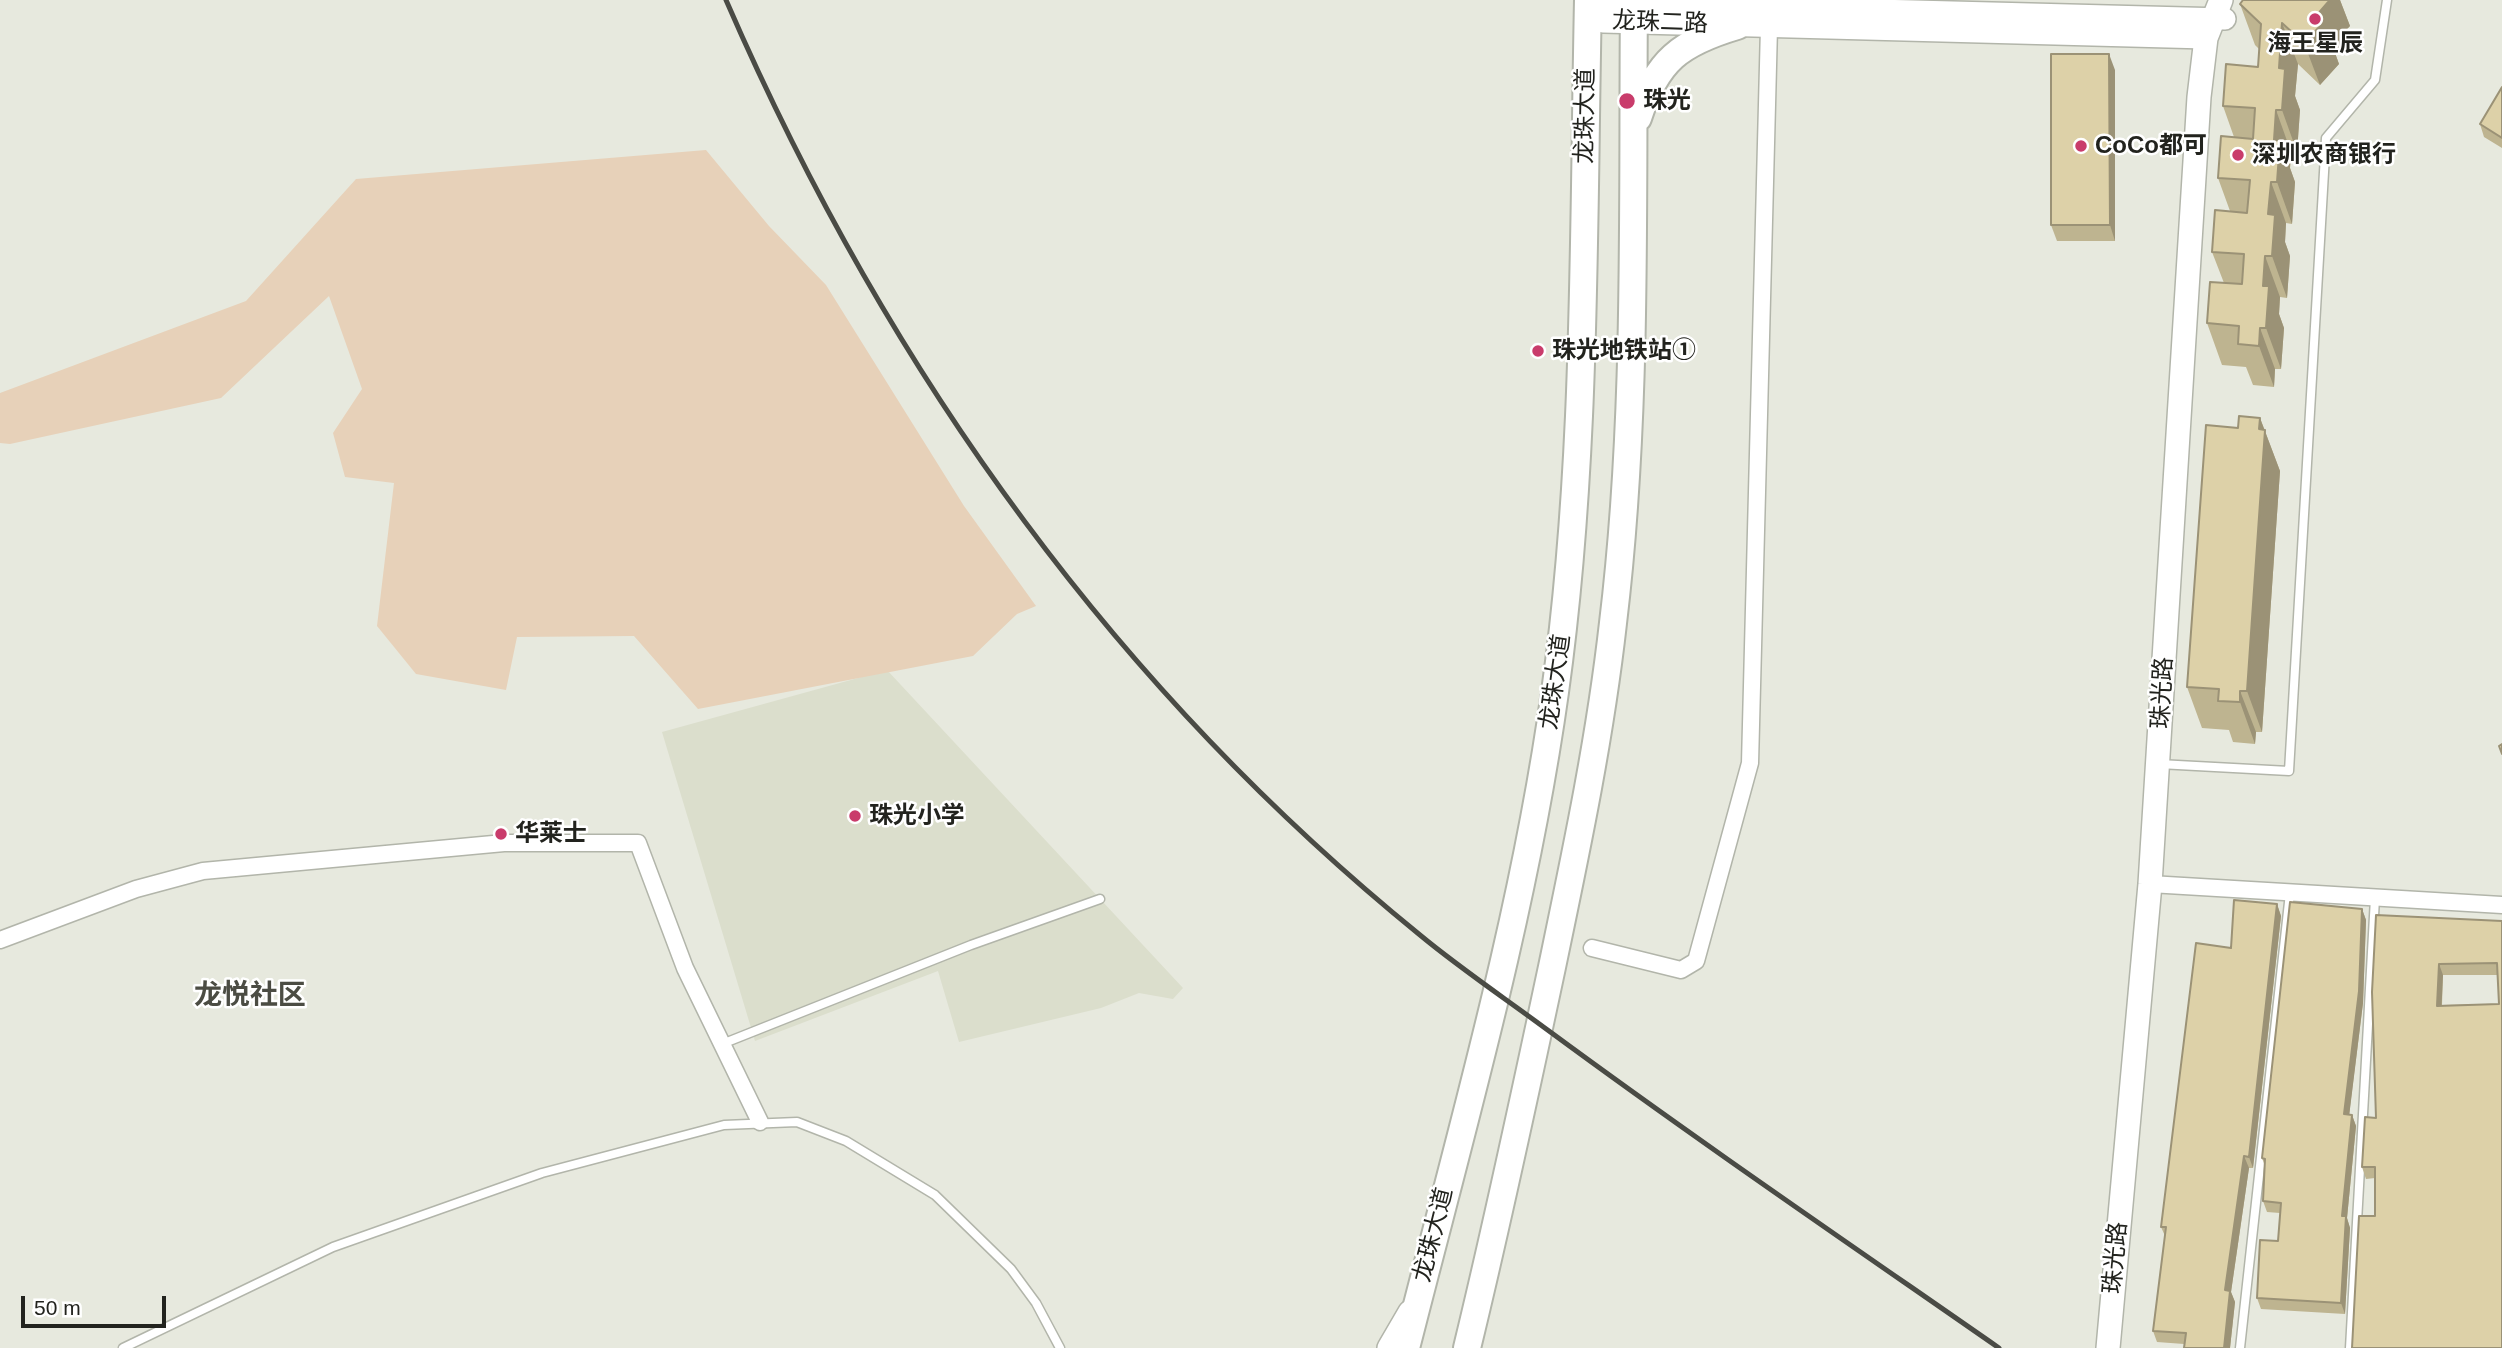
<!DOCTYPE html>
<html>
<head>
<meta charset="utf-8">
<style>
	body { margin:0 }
	#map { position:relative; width:2502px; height:1348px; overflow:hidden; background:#e7e9de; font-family:Helvetica,sans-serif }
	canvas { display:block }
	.scale { position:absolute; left:21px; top:1296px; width:145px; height:32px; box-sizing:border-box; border:4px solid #22231e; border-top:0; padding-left:9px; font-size:21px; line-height:24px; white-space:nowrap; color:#22231e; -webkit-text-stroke:5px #fff; paint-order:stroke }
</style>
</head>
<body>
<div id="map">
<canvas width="2502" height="1348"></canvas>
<div class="scale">50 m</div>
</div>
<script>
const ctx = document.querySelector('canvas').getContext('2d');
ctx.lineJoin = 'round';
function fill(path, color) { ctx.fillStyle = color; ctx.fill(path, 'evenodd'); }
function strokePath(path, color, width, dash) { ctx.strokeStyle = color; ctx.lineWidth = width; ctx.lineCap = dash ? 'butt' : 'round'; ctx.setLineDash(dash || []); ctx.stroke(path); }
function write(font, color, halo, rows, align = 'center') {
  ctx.font = font + ' Helvetica,"Noto Sans SC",sans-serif'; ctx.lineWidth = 5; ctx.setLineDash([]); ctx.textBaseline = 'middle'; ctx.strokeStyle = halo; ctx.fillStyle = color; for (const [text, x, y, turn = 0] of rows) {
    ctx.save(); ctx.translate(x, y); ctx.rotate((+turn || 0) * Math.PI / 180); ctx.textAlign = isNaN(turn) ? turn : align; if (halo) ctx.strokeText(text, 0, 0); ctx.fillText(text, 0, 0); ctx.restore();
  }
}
fill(new Path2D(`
	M887,670L1183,988L1173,999L1139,993L1101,1008L959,1042L938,971L755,1041L662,732Z`), '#dbdecc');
fill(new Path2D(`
	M706,150L769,226L826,285L964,506L1036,606L1017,614L973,656L698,709L634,636L517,637L506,690L416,674L377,626L394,483L345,477L333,433L362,389L329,296L221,398L10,444L0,443V393L246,301L356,179Z`), '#e7d1b9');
const service = new Path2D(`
	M2159,764L2289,771L2326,138L2375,80L2387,0
	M722,1044L971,945L1100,899
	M123,1348L333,1247L542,1173L724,1125L797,1122L846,1141L935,1195L1011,1269L1036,1303L1060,1348
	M2240,1348L2290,893
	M2350,1348L2375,898`);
const minor = new Path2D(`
	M2150,884L2502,905
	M0,940L136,889L203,871L504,843H638L685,968L760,1122
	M1592,948L1681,970L1696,961L1750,763L1769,27`);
const tertiary = new Path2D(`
	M2206,38L1603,22L1588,12L1603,3L2225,19`);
const secondary = new Path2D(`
	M1389,1348L1410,1312
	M2108,1348L2150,884L2199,97L2206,38L2221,0`);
const primary = new Path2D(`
	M1719,0L1737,6
	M1638,118C1657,60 1680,43 1737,26
	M1406,1348C1461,1131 1524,914 1555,692C1587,463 1583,231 1588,0
	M1467,1348C1498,1221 1525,1094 1552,967C1576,852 1600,739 1613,623C1638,417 1632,207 1634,0`);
strokePath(service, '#b2b5aa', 11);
strokePath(minor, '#b2b5aa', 19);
strokePath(tertiary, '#b2b5aa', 24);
strokePath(secondary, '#b2b5aa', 26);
strokePath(primary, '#b2b5aa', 30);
strokePath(service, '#fff', 8);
strokePath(minor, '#fff', 16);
strokePath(tertiary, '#fff', 21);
strokePath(secondary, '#fff', 23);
strokePath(primary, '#fff', 26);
strokePath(new Path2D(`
	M726,0C884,364 1111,684 1420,935C1461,969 1506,999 1549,1031C1697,1140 1848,1243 1999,1348`), '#4a4b45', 5);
fill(new Path2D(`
	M2243,0H2340L2350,26L2341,35L2344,43L2335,53L2339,64L2320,85L2298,64L2295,96L2300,110L2297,152H2291L2290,168L2295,182L2292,224L2286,223L2285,242L2290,256L2287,298L2280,297L2279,314L2284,328L2281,369H2275L2274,387L2253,385L2246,367L2222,365L2207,323L2224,283L2212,252L2230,211L2218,178L2234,137L2223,106L2258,67L2259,49L2255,45L2240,4Z
	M2115,70V241H2057L2051,225Z
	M2502,87V148L2484,137L2480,124Z
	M2260,418L2280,471L2262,732H2256L2255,744L2233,742L2229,730L2202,728L2187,687L2238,428Z
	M2277,904L2281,916L2253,1168H2249L2231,1292L2235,1302L2230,1348H2184V1344L2157,1342L2153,1331L2165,1236L2161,1227L2231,948Z
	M2362,909L2366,920L2363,1003L2349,1115H2352L2356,1126L2347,1218L2350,1228L2345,1314L2261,1309L2257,1298L2278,1241L2280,1213L2267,1212L2263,1201L2265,1166L2262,1158Z
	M2491,921H2502V1348L2375,1216V1178L2366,1179L2362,1167L2376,1118L2372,992ZM2443,975H2498L2499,1004L2442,1005Z`), '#beb490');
fill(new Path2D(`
	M2325,0H2340L2350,26L2341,35L2344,43L2335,53L2339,64L2320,85L2304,43L2316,16Z
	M2282,23L2298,64L2295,96L2300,110L2297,152L2282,110L2279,68Z
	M2109,54L2115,70V241L2110,225Z
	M2276,110L2291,152L2290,168L2295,182L2292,224L2277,182L2274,140Z
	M2271,182L2286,223L2285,242L2290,256L2287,298L2272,256L2268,214Z
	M2265,256L2280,297L2279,314L2284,328L2281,369L2266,328L2263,286Z
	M2260,328L2275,369L2274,387L2259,346Z
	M2260,418L2280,471L2262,732L2247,691Z
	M2240,691L2256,732L2255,744L2240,702Z
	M2277,904L2281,916L2253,1168L2249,1157Z
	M2362,909L2366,920L2363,1003L2348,1125L2344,1114Z
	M2439,964L2443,975L2441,1017L2437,1006Z
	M2352,1115L2356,1126L2347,1218L2350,1228L2345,1314L2341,1303L2342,1216Z
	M2244,1156L2249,1168L2231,1292L2235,1302L2230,1348H2224L2225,1290Z`), '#9b9276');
const building = new Path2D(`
	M2243,0H2328L2329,1L2316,16L2323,23L2304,43L2282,23L2279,68L2285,69L2282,110H2276L2274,140L2280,141L2277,182H2271L2268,214L2275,215L2272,256H2265L2263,286H2269L2266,328H2260L2259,346L2238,344L2239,326L2207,323L2210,282L2242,284L2244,254L2212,252L2215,210L2247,213L2250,180L2218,178L2221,136L2253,139L2255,108L2223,106L2226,64L2258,67L2261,24L2240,4Z
	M2051,54H2109L2110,225H2051Z
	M2502,87V138L2480,124Z
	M2239,416L2260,418L2259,429L2265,430L2247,691H2240V702L2218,701L2219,689L2187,687L2206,425L2238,428Z
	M2502,744V754L2499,746Z
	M2234,900L2277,904L2249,1157L2244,1156L2225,1290L2230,1291L2224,1348H2184L2186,1333L2153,1331L2166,1227H2161L2196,943L2231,948Z
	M2290,902L2362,909L2359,991L2344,1114L2352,1115L2342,1216H2346L2341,1303L2257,1298L2260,1240L2278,1241L2281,1203L2263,1201L2265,1159L2262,1158Z
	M2376,915L2502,921V1348H2352L2359,1216H2375V1167H2362L2365,1117L2376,1118L2372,992ZM2497,963L2499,1004L2437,1006L2439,964Z`);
fill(building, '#ddd1a8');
strokePath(building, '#9b9276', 2);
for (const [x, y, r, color] of [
	[2315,19,7,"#c93c6b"],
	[1627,101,9,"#c93c6b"],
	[2081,146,7,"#c93c6b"],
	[2238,155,7,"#c93c6b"],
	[1538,351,7,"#c93c6b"],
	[855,816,7,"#c93c6b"],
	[501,834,7,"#c93c6b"]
]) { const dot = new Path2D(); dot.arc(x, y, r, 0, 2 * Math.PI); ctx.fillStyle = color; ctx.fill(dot); strokePath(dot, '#fff', 2.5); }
write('24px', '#22231e', '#fff', [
	["龙珠二路",1660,23,2],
	["龙珠大道",1586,116,-89],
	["龙珠大道",1556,682,-82],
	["珠光路",2163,693,-87],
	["龙珠大道",1434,1235,-76],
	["珠光路",2116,1258,-85]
]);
write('bold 24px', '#22231e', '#fff', [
	["海王星辰",2315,44,"center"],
	["珠光",1643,101],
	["CoCo都可",2095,146],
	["深圳农商银行",2252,155],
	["珠光地铁站①",1552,351],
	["珠光小学",869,816],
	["华莱士",515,834]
], 'left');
write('bold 28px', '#4b4c43', '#fff', [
	["龙悦社区",250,996]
]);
</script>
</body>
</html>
